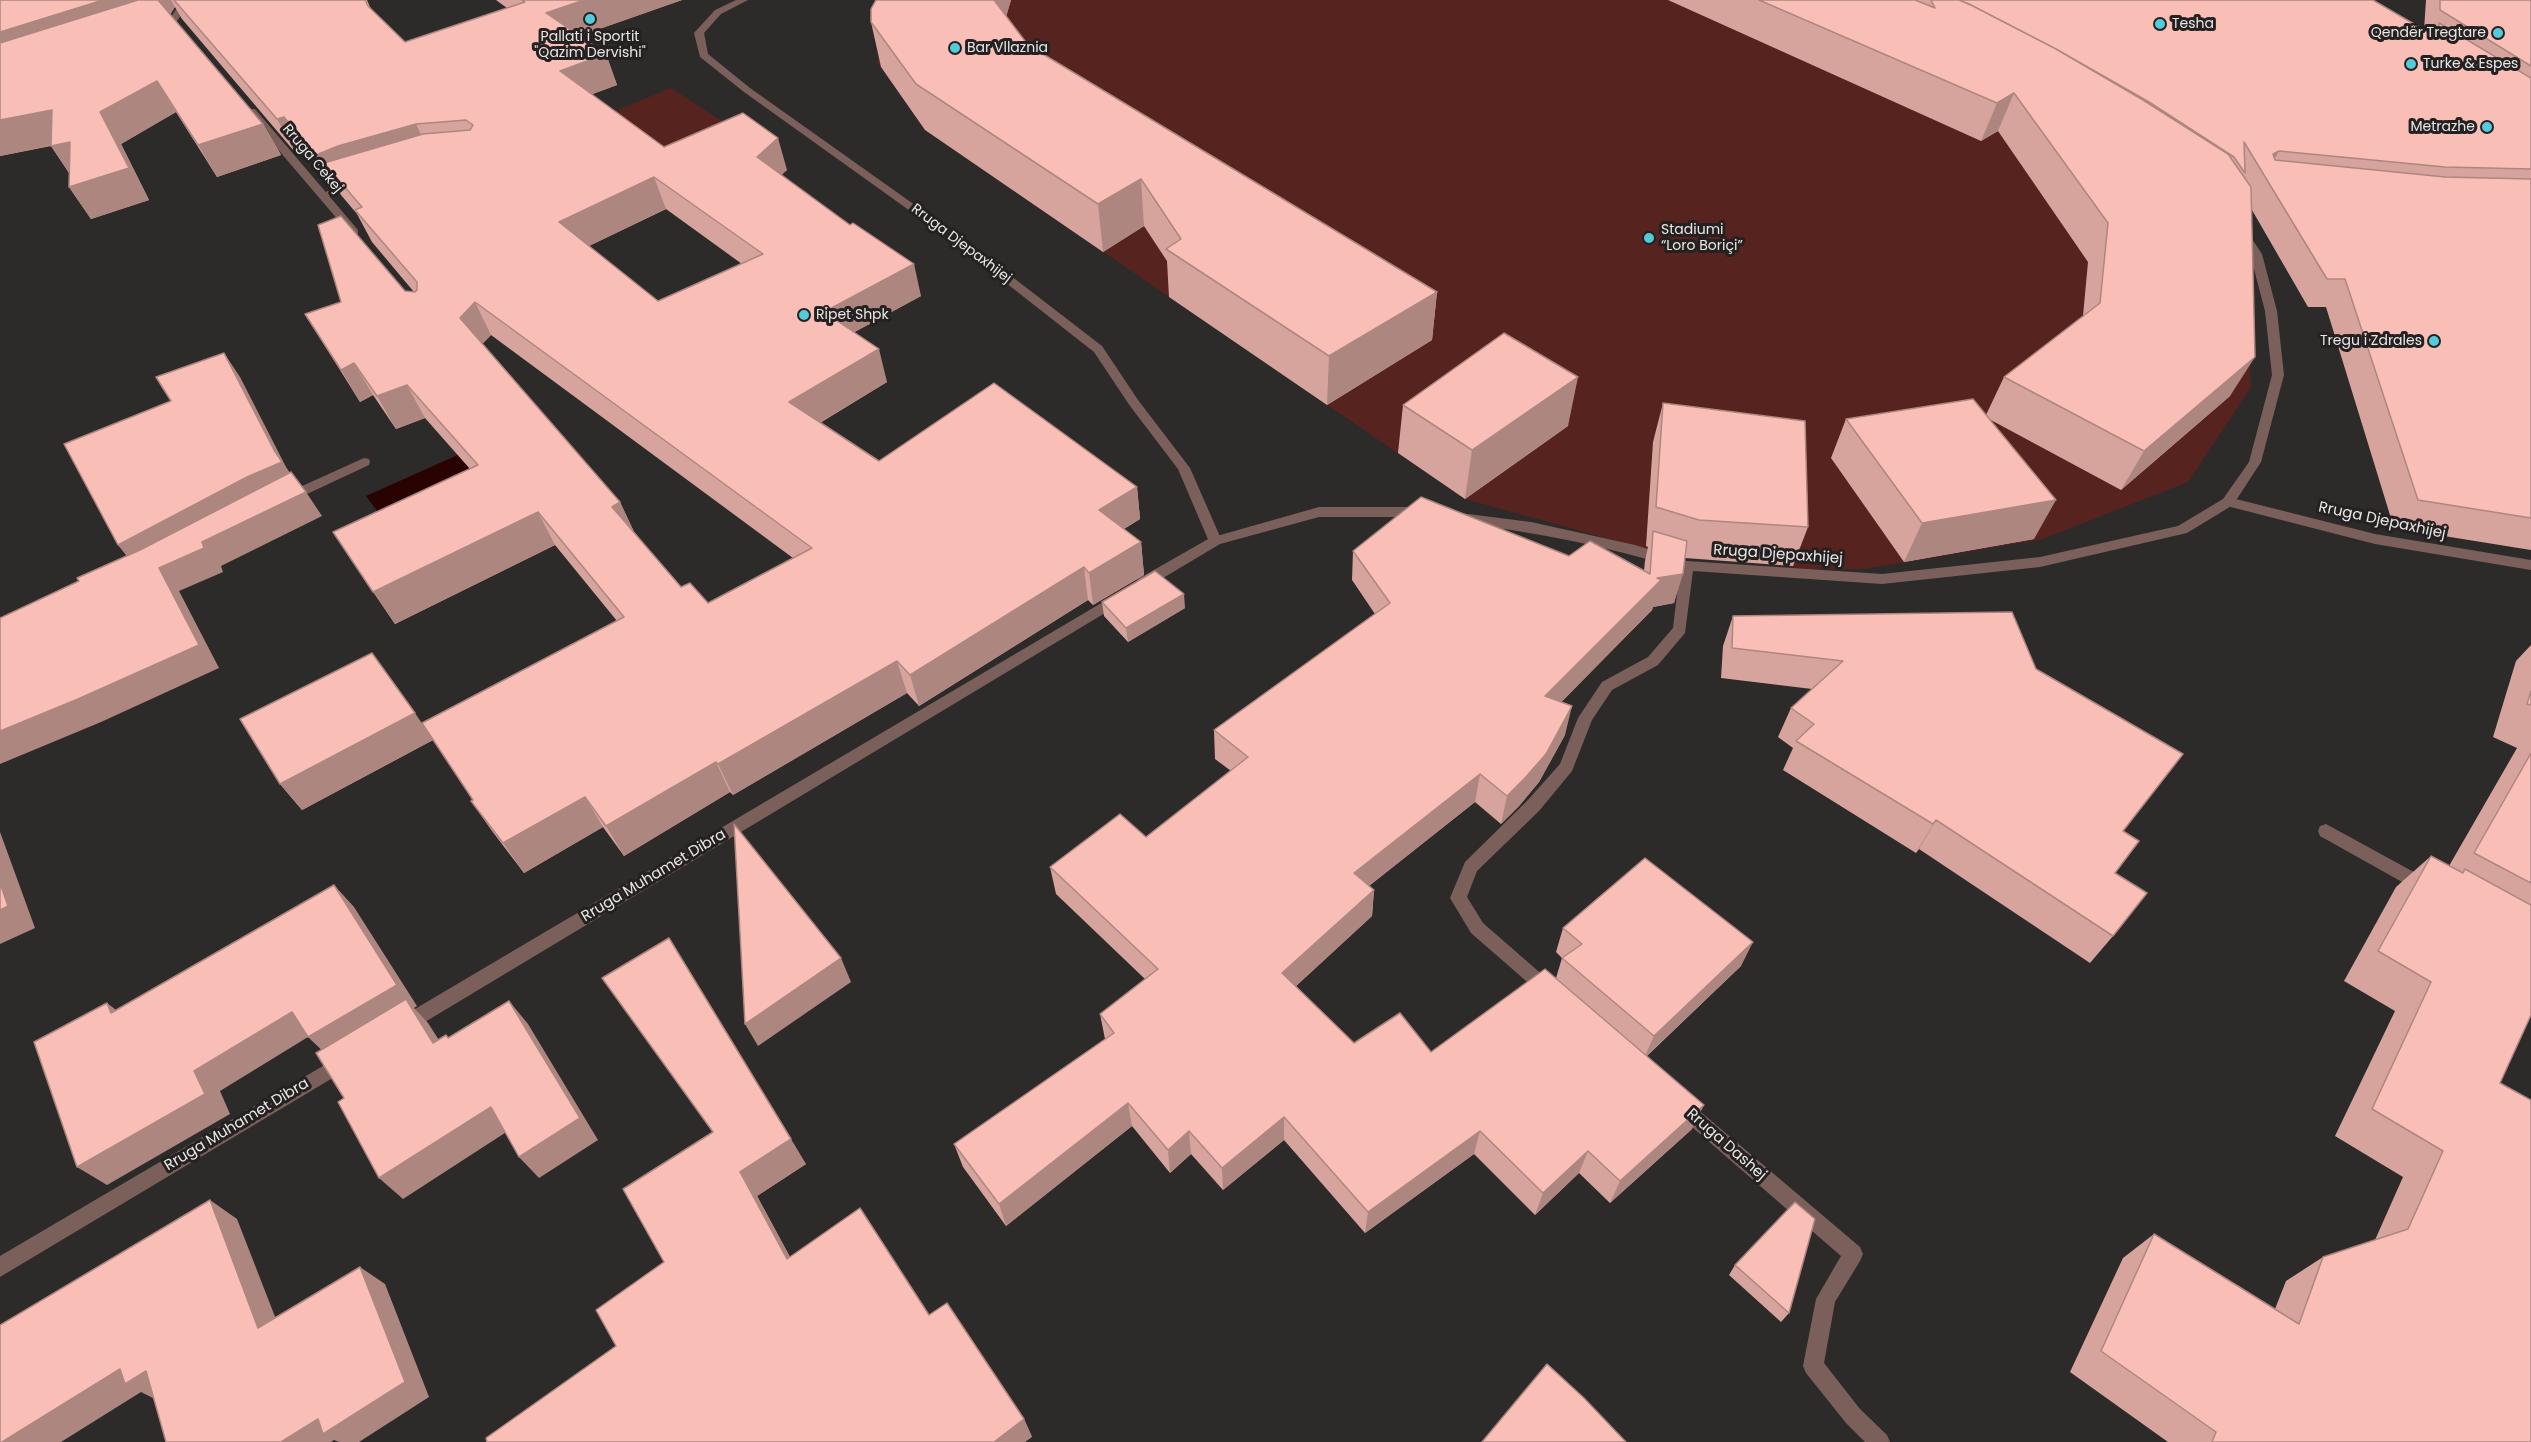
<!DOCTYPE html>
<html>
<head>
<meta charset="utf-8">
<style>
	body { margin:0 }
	canvas { display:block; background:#2d2a2a }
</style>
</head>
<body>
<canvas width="2531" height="1442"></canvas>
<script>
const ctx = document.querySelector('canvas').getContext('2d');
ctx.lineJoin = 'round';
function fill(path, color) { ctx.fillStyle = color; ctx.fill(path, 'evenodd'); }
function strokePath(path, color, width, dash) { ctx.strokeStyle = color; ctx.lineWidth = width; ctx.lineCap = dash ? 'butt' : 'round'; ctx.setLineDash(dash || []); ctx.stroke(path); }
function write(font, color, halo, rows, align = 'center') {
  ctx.font = font + ' Poppins,sans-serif'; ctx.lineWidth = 6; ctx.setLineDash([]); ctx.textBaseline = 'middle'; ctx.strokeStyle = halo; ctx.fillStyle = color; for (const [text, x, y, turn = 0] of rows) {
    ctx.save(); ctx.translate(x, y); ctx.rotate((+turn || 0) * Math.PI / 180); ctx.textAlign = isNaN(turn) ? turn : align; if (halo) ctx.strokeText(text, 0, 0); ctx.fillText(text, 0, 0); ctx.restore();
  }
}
fill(new Path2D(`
	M906,0H1815L2246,286L2251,387L2188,482L2043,539L1864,569H1807L1653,551L1465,499L925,130L877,62Z
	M671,88L743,135L663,170L593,120Z`), '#57231e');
fill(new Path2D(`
	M480,445L504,473L388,526L366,496Z`), '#290202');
fill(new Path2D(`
	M736,0H748L721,14L704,33L708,54L750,88L967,242L1102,346L1138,400L1190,468L1222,541L1220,544H1210L1178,469L1130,406L1094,352L959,246L744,92L700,57L694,33L715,10Z
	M355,180L360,183L359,185L323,198L318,195Z
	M2228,497L2375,534L2531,560V570L2375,544L2223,505L2221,502L2223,499Z
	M2326,824L2432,882L2434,887L2432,892L2426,894L2420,892L2320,836L2318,831L2320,826Z`), '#7b5f5b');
fill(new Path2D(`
	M182,0H192L177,21L153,27V23L171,17Z
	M247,109H255L358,230V234H350L247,113Z
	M2242,229L2246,230L2262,254L2277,311L2284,375L2261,462L2233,505L2187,533L2040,567L1882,584L1693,571L1685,633L1658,665L1612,690L1592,720L1572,771L1539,811L1477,871L1467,897L1483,923L1553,984L1556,989L1553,994L1547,997L1541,994L1471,933L1450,898L1465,862L1527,801L1560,764L1578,718L1602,682L1648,657L1673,628L1680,569C1608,546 1535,532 1460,523L1453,518L1455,515L1460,513L1531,522L1635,545L1687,561L1882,574L2040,557L2178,526L2223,499L2249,462L2272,375L2265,311L2250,254L2236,232Z
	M364,458L369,459L370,462L369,465L290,502L285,504L278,499L280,496Z
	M1319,507H1421L1428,512L1421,517H1319L1220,544L1148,587H1138L1136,583L1138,579L1210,538Z
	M1120,592L1125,593L1127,597L1125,601L410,1031L404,1033L398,1031L395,1025L398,1019Z
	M345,1053L351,1055L354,1061L351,1067L0,1277V1256Z
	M1683,1099L1689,1102L1860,1247L1863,1254L1860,1261L1835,1302L1824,1363L1860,1409L1887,1435L1890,1442H1865L1846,1423L1806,1373L1803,1366L1816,1299L1841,1256L1677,1114L1674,1108L1677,1102Z`), '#7b5f5b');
fill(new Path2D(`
	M0,0H367L371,9L405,42L507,8L496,0H682L579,36L606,54L617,85L592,94L664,147L787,170L781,174L921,296L854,332L887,382L820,423L879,461L1137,487L1140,519L1124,529L1141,542L1144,575L1093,605L1088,600L919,706L907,693L733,795L730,792L624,856L603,827L524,873L492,831L471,801L473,800L433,740L302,810L280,784L431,737L617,621L555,545L395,624L333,532L470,469L425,418L396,429L373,395L360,402L305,314L405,291L414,292L372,242L357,214L341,195L336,185L333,186L301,149L294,151L182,19L175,7L170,14L263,124L281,155L217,177L176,112L121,144L149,200L91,219L69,187V173L51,146L0,156ZM666,209L742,264L658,301L589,246ZM491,335L793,558L708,603L681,587L634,532L620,502L482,344Z
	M876,0H1011L1006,17L1028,45L1437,292L1432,340L1327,405L1169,297L1167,261L1144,226L1103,252L925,130L881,67L871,22Z
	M1668,0H2373L2424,30L2426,0H2531V550L2394,528L2326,307H2308L2252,210L2230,396L2121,490L1989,419L2034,539L1904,562L1831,458L1846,419L1986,415L2004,377L2083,316L2088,262L1998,131L1981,141Z
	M1663,403L1808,527L1793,566L1685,558L1674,603L1653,607L1652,610L1561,702L1565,735L1539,782L1519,806L1501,824L1475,802L1369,886L1374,890L1372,916L1296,986L1354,1043L1431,1052L1556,978L1562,958L1556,952L1563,928L1741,966L1647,1056L1692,1129L1610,1203L1579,1173L1535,1215L1474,1154L1365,1233L1284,1140L1223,1190L1191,1154L1170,1173L1132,1126L1006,1226L963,1167L954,1144L1105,1039L1100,1014L1145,979L1056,894L1050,867L1146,837L1231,771L1215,759L1214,730L1375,614L1352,580L1353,551L1569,556L1644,571L1645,561L1648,547L1646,546L1653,442Z
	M1403,405L1568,426L1465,499L1398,453Z
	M1102,602L1185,608L1128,642L1104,616Z
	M1733,616L2036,669L2123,831L2115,873L2113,936L2090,963L1919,849L1916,853L1783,770L1793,748L1778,737L1791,708L1812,689L1721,678L1723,646Z
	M2531,645V1015L2500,1083L2531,1442H2168L2070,1372L2123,1258L2154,1234L2275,1309L2286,1281L2323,1257L2375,1240L2403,1177L2335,1136L2395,1011L2344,981L2396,887L2431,856L2449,866L2517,748L2493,737L2516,661Z
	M602,978L806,1164L757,1196L790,1257L929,1315L1024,1419L1032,1437L664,1262L713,1132Z
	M1735,1265L1789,1313L1781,1322L1729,1275Z`), '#d6a49d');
fill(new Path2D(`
	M103,0H171L175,7L170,15L0,70V32Z
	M584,0H682L557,44L546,13Z
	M992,0H1011L998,43Z
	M606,54L617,85L572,102L560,71Z
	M157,81L176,112L121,144L149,200L91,219L69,187L100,112Z
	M2014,93L1998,131L1981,141L1997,103Z
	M52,110L73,141L0,156V120Z
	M284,117L301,149L294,151L277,119Z
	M263,124L281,155L217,177L198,145Z
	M416,124L431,156L324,163L336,185L333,186L316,155L338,146Z
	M778,138L787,170L767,189L757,157Z
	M70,142L73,178L51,146Z
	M2279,151L2265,176L2273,154Z
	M654,177L666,209L572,254L559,222Z
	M1141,179L1144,226L1103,252L1098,204Z
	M914,264L921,296L833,344L824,312Z
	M1437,292L1432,340L1327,405L1329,356Z
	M475,302L491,335L476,350L460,318Z
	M879,349L887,382L799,435L789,402Z
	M224,353L240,377L286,467L298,485L137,569L118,545L274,450Z
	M2255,357L2230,396L2121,490L2144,451Z
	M354,363L373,395L360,402L341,370Z
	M1578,377L1568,426L1465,499L1472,450Z
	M407,385L425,418L396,429L377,396Z
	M1137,487L1140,519L1103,542L1099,510Z
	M306,492L322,516L221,566L223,572L179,591L219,668L101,722L0,764V731L159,568L202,542Z
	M2056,500L2034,539L1904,562L1922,523Z
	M620,502L635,534L612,507Z
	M538,512L555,545L395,624L373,592Z
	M1141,542L1144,575L1093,605L1089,573Z
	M1084,567L1088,600L919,706L910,675Z
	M1683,574L1674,603L1653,607L1652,610L1539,725L1545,696L1657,578Z
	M1184,594L1185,608L1128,642L1126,628Z
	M897,661L907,693L733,795L718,764Z
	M1572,706L1565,735L1539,782L1519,806L1501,824L1507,796Z
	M415,713L433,740L302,810L280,784Z
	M716,762L730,792L624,856L606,826Z
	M1480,774L1475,802L1351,900L1354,873Z
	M585,797L603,827L524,873L503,843Z
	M1936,820L1919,849L1916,853L1933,824Z
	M0,832L35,928L0,944Z
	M334,885L354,907L417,1006L414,1008L428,1023L455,1065L330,1058L308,1037L220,1091L230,1114L107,1185L77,1167L194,1071Z
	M1374,890L1372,916L1282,999V973Z
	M1753,942L1741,966L1644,1058L1654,1036Z
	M841,958L851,982L758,1046L745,1024Z
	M509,1001L528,1024L598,1140L539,1178L519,1157Z
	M107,1003L134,1024L111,1013Z
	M1128,1103L1132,1126L1006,1226L999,1204Z
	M1704,1105L1692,1129L1610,1203L1620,1181Z
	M491,1107L511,1129L403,1199L379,1178Z
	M1284,1117V1140L1223,1190L1222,1168Z
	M1189,1131L1191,1154L1170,1173L1168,1150Z
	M1480,1131L1474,1154L1365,1233L1368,1212Z
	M791,1139L806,1164L757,1196L803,1281L787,1259L740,1172Z
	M1588,1151L1579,1173L1535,1215L1543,1193Z
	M210,1200L237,1219L286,1345L258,1328Z
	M360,1267L385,1284L429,1397L359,1442H339L334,1440L331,1442H281Z
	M120,1369L146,1371L157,1400L141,1392L61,1442H2Z
	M1024,1419L1032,1437L1025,1442H994Z`), '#ae8680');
const building = new Path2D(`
	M0,0H103L0,32Z
	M138,0H158L263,124L198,145L157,81L100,112L129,168L69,187L70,142L51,146L52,110L0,120V43Z
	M174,0H365L368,6L405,42L525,2L522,0H584L546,13L606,54L560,71L664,147L743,113L778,138L757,157L850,225L853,223L914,264L824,312L879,349L789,402L879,461L994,383L1137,487L1099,510L1141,542L1089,573L1084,567L910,675L897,661L718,764L716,762L606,826L585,797L503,843L471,801L473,800L422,723L624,617L538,512L373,592L333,532L478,465L407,385L377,396L354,363L341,370L305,314L341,302L318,225L341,216L405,291L415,292L417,290V282L355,210L362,207L324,163L423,134L470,130L473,125L466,120L416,124L338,146L316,155L284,117L277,119ZM654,177L763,254L658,301L559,222ZM475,302L812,548L708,603L690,583L681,587L612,507L620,502L460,318Z
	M876,0H994L1028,45L1437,292L1329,356L1166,249L1181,239L1141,179L1098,204L916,84L871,22V9Z
	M1759,0H1915L1935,8L1931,0H1959L1969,4L2056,49L2143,100L2228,154L2251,187L2255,357L2144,451L2004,377L2100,303L2108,223L2014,93L1997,103Z
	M1959,0H2373L2438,38L2439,23L2531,78V169L2445,167L2279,151L2273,154L2275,160L2445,177L2531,179V518L2418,500L2345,279H2327L2244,142L2245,173L2234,157L2149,102L2056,49L1973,6Z
	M2440,0H2531V66L2440,10Z
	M1504,333L1578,377L1472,450L1403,405Z
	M224,353L274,450L282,462L247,477L118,545L64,444L171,401L156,377Z
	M1973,399L2056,500L1922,523L1846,419Z
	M1663,403L1805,421L1808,527L1699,520L1656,507Z
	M291,472L306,492L202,542L204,548L159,568L199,645L78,699L0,731V618L79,581L77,578L140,550Z
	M1421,497L1569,556L1590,541L1650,574L1653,531L1687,541L1683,574L1657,578L1661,580L1545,696L1572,706L1546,754L1525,778L1507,796L1480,774L1354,873L1374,890L1282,973L1354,1043L1400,1013L1431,1052L1545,969L1704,1105L1620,1181L1588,1151L1543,1193L1480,1131L1368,1212L1284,1117L1222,1168L1189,1131L1168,1150L1128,1103L999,1204L954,1144L1114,1033L1100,1014L1158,969L1050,867L1120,814L1146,837L1248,757L1214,730L1390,603L1353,551Z
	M1155,571L1184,594L1126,628L1102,602Z
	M2012,612L2036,669L2183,754L2123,831L2139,841L2115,873L2147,893L2113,936L1936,820L1933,824L1796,741L1814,724L1791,708L1843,661L1732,648L1733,616Z
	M372,653L415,713L280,784L240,719Z
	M2531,691V705L2527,704Z
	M2531,753V883L2474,853Z
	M734,824L841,958L745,1024Z
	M2431,856L2463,873L2465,869L2531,905V1015L2500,1083L2531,1100V1442H2212L2216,1432L2101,1351L2154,1234L2299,1324L2323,1257L2408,1229L2443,1151L2372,1109L2431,982L2378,951Z
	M1645,858L1753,942L1654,1036L1562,958L1582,944L1563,928Z
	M0,883L8,906L0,910Z
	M334,885L397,985L308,1037L292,1012L194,1071L205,1094L77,1167L34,1042L107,1003L111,1013Z
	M669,938L791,1139L740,1172L787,1259L860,1208L929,1315L947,1303L1024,1419L994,1442H487L486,1438L616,1346L596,1310L664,1262L623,1189L713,1132L602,978Z
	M406,999L433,1043L446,1035L448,1038L509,1001L580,1118L519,1157L491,1107L379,1178L338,1102L344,1098L316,1053Z
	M210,1200L258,1328L360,1267L405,1382L323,1434L318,1419L281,1442H166L146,1371L125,1384L120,1369L2,1442H0V1325Z
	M1795,1202L1815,1219L1789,1313L1735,1265Z
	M1547,1364L1584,1398L1626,1442H1482Z`);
fill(building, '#f9bfb7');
strokePath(building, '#ae8680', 1.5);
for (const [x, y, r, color] of [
	[590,19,6,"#53cbdb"],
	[2160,24,6,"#53cbdb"],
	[2498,33,6,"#53cbdb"],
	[955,48,6,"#53cbdb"],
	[2411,64,6,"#53cbdb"],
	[2487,127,6,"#53cbdb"],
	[1649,238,6,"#53cbdb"],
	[804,315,6,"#53cbdb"],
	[2434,341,6,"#53cbdb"]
]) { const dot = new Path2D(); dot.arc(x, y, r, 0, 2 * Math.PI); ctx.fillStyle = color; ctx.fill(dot); strokePath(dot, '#242120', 2); }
write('14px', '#e8e6e6', '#242120', [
	["Tesha",2172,24],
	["Qendër Tregtare",2486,33,"right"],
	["Pallati i Sportit",590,37,"center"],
	["\"Qazim Dervishi\"",590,53,"center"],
	["Bar Vllaznia",967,48],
	["Turke & Espes",2423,64],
	["Metrazhe",2475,127,"right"],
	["Stadiumi",1661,230],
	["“Loro Boriçi”",1661,246],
	["Ripet Shpk",816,315],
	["Tregu i Zdrales",2422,341,"right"]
], 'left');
write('14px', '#e8e6e6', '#242120', [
	["Rruga Cekej",312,159,50],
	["Rruga Djepaxhijej",961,244,37]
]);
write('15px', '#e8e6e6', '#242120', [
	["Rruga Djepaxhijej",2382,521,12],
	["Rruga Djepaxhijej",1778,555,4],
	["Rruga Muhamet Dibra",654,876,-31],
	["Rruga Muhamet Dibra",237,1125,-31],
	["Rruga Dashej",1726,1145,41]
]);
</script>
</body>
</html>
